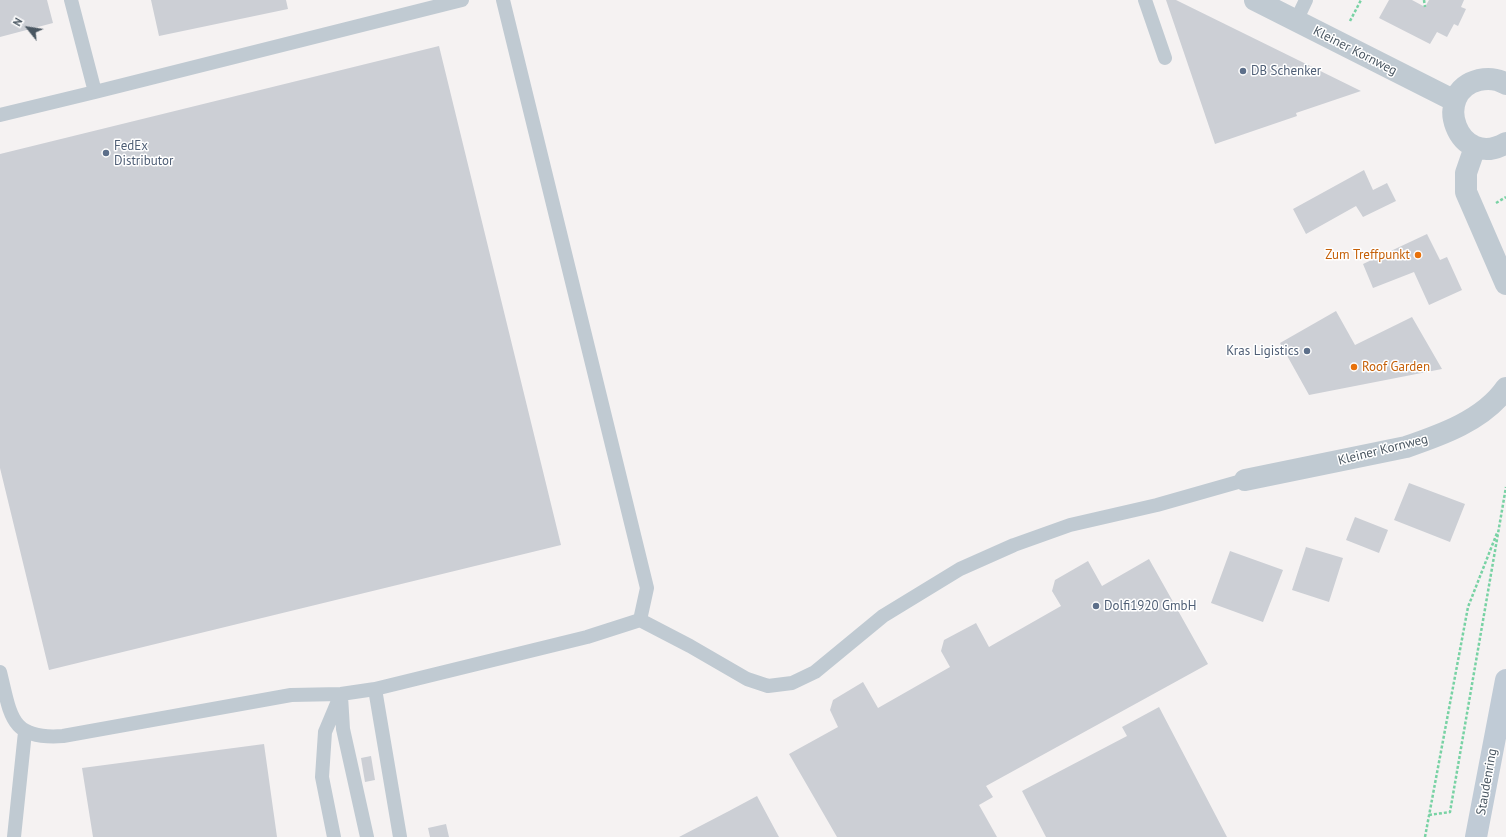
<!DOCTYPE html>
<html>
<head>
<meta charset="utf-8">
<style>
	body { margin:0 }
	#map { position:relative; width:1506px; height:837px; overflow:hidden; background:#f5f2f2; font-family:"PT Sans",sans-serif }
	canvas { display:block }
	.north { position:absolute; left:8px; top:8px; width:40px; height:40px; -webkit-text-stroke:3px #fff; paint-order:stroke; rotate:300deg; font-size:11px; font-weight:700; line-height:16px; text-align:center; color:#495661 }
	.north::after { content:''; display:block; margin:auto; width:14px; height:18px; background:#495661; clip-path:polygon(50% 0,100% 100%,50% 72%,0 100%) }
</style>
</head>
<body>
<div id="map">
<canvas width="1506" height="837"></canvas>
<div class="north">N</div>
</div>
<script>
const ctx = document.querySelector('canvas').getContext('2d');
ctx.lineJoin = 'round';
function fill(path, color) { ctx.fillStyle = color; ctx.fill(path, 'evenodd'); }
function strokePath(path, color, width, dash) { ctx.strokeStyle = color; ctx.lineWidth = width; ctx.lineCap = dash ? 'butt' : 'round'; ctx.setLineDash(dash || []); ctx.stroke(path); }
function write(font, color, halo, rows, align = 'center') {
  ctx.font = font + ' "PT Sans",sans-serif'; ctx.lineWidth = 3; ctx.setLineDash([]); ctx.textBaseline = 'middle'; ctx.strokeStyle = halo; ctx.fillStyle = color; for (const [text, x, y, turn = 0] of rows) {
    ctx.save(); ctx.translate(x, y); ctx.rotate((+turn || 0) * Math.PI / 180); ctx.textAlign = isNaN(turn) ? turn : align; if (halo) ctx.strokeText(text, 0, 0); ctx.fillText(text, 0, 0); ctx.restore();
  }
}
fill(new Path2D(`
	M0,0H47L53,23L0,37Z
	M151,0H286L288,9L159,36Z
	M1166,0H1176L1361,91L1296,113L1297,116L1215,144Z
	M1389,0H1412L1425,7L1429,0H1464L1461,7L1466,9L1458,26L1454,24L1447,37L1437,32L1430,44L1379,18Z
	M439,46L561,545L49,670L0,468V154Z
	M1364,170L1373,190L1387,183L1396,201L1363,217L1356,206L1306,234L1293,209Z
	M1427,234L1440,260L1447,257L1462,290L1429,305L1414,272L1373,288L1363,264Z
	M1336,311L1355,345L1412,317L1442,369L1309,395L1280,343Z
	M1409,483L1465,504L1450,542L1394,520Z
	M1355,517L1388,530L1379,553L1346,540Z
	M1306,547L1343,558L1329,602L1292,590Z
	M1230,551L1283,570L1263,622L1211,603Z
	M1149,559L1208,664L986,786L993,797L979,805L997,837H837L789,754L838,727L830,710L833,700L863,682L878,708L950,667L941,651L944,640L976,623L989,647L1061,606L1052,591L1055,580L1088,561L1102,586Z
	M1159,707L1227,837H1046L1022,791L1127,736L1122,727Z
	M264,744L277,837H93L82,768Z
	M371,756L375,780L365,782L361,758Z
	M757,796L779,837H679L729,811Z
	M446,824L449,837H430L428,828Z`), '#cccfd5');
strokePath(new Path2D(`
	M1424,0L1425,7
	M1350,21L1361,0
	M1496,203L1506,197
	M1429,815L1450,812L1506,487
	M1425,837L1468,607L1497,533`), '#78d2a4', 2.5, [3, 2]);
strokePath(new Path2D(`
	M503,0L647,588L640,620
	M1145,0L1165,58
	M1296,21L1306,0
	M95,92L462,0
	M0,115L95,92L71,0
	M0,672C11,716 10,740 63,736L291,695L341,694L375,689L587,637L640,620L690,646L747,679L768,686L792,683L815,672L883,616L960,569L1014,545L1070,525L1157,505L1245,480
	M375,689L400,837
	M341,696L343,729L367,837
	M14,837L25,732
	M334,837L322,777L325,732L341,694`), '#c0cad2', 14);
strokePath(new Path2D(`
	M1255,0L1455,101
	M1506,84C1498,79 1488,78 1479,80C1430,92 1458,171 1506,143
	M1475,147L1466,173V192L1506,284
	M1245,480L1406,447C1441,435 1484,420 1506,388`), '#c0cad2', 22);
strokePath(new Path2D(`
	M1476,837L1506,680`), '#c0cbd6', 22);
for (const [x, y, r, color] of [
	[1243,71,4,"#5c6f8a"],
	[106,153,4,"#5c6f8a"],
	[1418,255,4,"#e8710a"],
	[1307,351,4,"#5c6f8a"],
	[1354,367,4,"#e8710a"],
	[1096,606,4,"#5c6f8a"]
]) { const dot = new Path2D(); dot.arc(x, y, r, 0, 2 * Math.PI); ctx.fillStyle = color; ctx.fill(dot); strokePath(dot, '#fff', 1.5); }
write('13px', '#495661', '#fff', [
	["Kleiner Kornweg",1355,51,27],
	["Kleiner Kornweg",1383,450,-14],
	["Staudenring",1487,782,-80]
]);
write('13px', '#4e5e75', '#fff', [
	["DB Schenker",1251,71],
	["FedEx",114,146],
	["Distributor",114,161],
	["Kras Ligistics",1299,351,"right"],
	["Dolfi1920 GmbH",1104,606]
], 'left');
write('13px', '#c56008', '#fff', [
	["Zum Treffpunkt",1410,255],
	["Roof Garden",1362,367,"left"]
], 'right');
</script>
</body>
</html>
